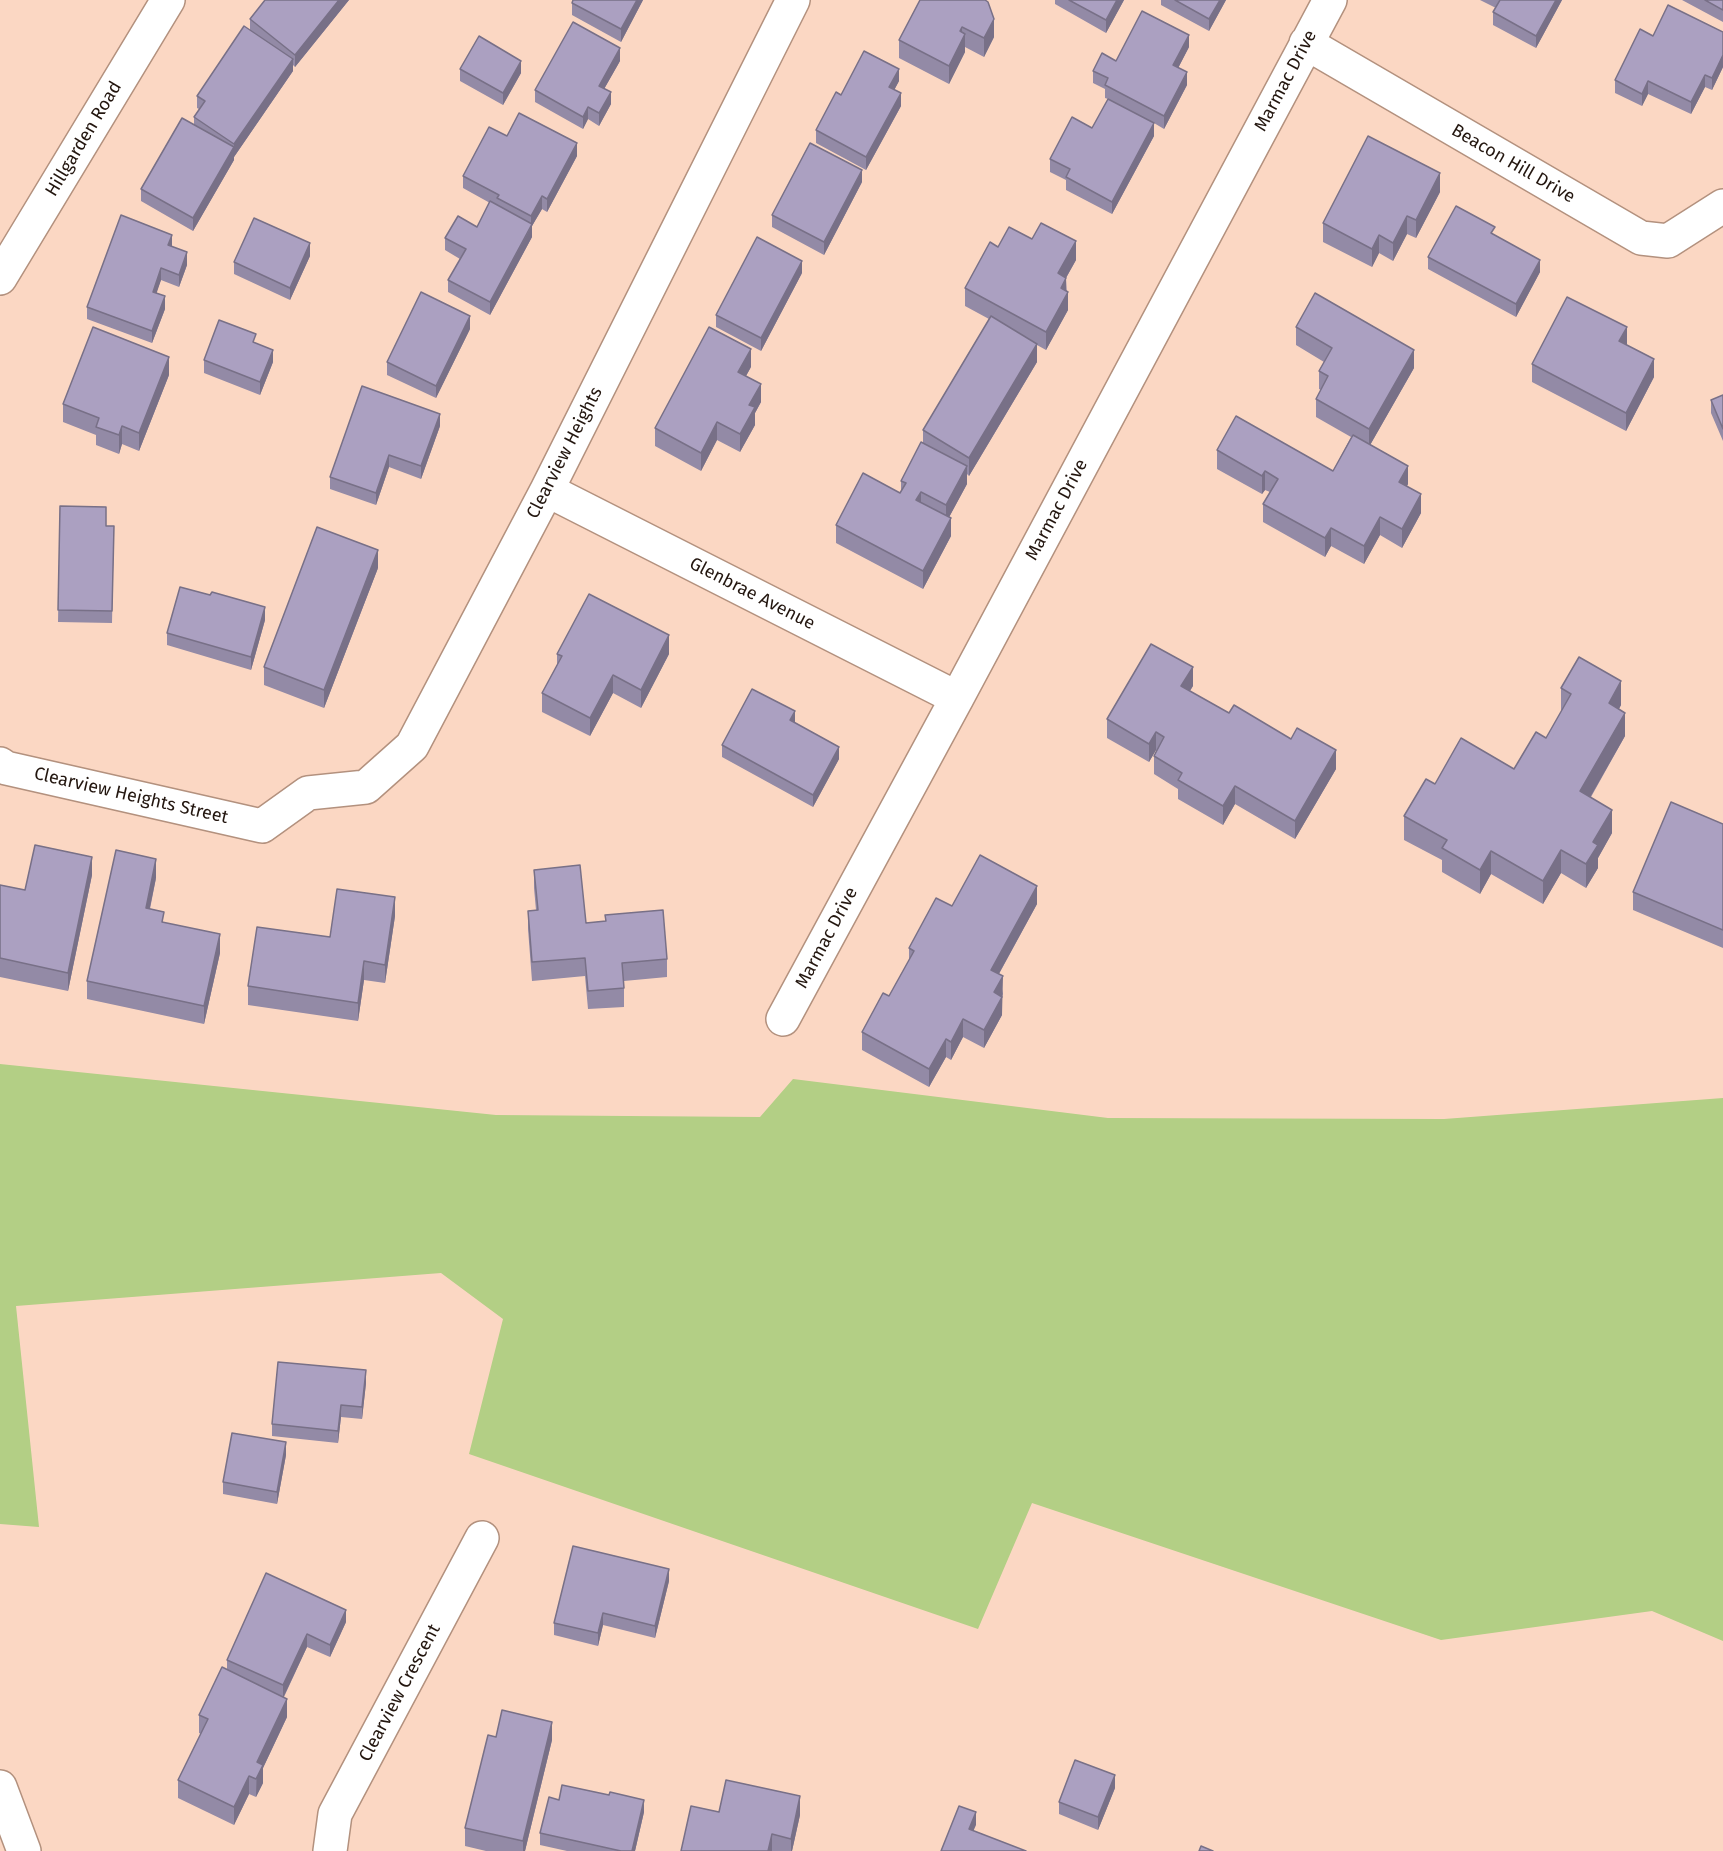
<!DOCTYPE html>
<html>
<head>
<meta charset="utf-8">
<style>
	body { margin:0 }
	canvas { display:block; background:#fbd7c3 }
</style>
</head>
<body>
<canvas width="1723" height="1851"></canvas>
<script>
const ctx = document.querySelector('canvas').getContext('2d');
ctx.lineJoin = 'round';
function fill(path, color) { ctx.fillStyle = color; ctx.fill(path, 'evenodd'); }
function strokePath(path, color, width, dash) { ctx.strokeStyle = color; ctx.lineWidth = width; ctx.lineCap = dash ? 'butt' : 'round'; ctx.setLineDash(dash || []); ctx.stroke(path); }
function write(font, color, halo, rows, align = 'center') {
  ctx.font = font + ' "Fira Sans",sans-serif'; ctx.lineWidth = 6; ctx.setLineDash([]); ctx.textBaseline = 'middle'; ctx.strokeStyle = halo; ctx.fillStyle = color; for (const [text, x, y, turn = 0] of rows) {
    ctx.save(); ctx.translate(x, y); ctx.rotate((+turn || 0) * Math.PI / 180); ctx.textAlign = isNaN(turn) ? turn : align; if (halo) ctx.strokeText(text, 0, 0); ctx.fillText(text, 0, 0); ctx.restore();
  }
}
fill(new Path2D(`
	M0,1064L496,1115L760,1117L793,1079L1108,1118L1444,1119L1723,1098V1641L1652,1611L1441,1640L1032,1503L978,1629L469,1454L503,1319L441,1273L16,1306L39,1527L0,1524Z`), '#b3cf85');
const street = new Path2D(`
	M1306,43L1641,238L1668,241L1723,206
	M0,278L168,0
	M547,490L957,698
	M0,764L6,768L262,826L308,793L366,787L412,746L547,490L793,0
	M783,1019L957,698L1330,0
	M330,1851L335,1814L482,1538`);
const secondary = new Path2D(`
	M0,1787L24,1851`);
strokePath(street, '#b3917e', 36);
strokePath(secondary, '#b3917e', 36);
strokePath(street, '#fff', 33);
strokePath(secondary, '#fff', 33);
fill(new Path2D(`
	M265,0H349L295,67L293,65V71L234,157V156V160L193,231L141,201V189L194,125V117L199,109L197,108V96L250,30V19Z
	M643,0L621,42L572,15V3Z
	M920,0L994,37L984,57L965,47V52L949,84L899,58V40Z
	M1055,0H1124L1106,33L1055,4Z
	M1161,0H1226L1209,31L1161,5Z
	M1480,0H1562L1536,48L1493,25V12L1496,8Z
	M1682,0H1723V22Z
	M1723,32V67L1712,90L1705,87L1691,114L1648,94L1642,106L1615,93V80L1653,36Z
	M1189,47L1178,68L1187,85L1164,129L1154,123V136L1112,214L1066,190V180L1050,172V159L1092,128L1108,99L1105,98V89L1093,83V71L1116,61Z
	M620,61L604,89L611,104L599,126L588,119L583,129L535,102V90Z
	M460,69L521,73L503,105L460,81Z
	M899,81L894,90L901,106L866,170L816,143V130L841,95Z
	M507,136L577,156L547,212L542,209L532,226V237L490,315L448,292V280L460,259L445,250V238L477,227L490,203L463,188V176Z
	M862,182L824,255L772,227V215Z
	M1440,192L1416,238L1407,234L1393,261L1379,253L1372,267L1323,242V223Z
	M1495,235L1540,272L1516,317L1428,269V257Z
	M1032,239L1076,260L1066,278L1068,310L1046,350L1037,345V362L969,476L967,474V484L949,517L951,536L923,589L836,543V525L901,493V481L923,443V430L989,319L965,306V288L998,247Z
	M172,246L187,265L179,287L161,280L156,293L165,309L152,343L87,319V307Z
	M310,256L290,300L234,274V262Z
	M802,273L761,351L716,327V315Z
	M1296,327L1414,368L1370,445L1408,484L1407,486L1421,513L1402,548L1380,535L1364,564L1331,546L1325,557L1263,522V504L1270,492L1265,490L1262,494L1217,469V450L1333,471L1351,437L1316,417V399L1321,390L1319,389V371L1324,362L1296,345Z
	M470,329L436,398L387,375V362Z
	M256,343L273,362L260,395L204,373V360Z
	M1627,345L1654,377L1626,431L1532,382V364Z
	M751,367L746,376L761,402L755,413V425L740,452L717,440L701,471L655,446V428Z
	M169,375L139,451L122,444L119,454L96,445V435L63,422V404Z
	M1723,395V441L1711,413V400Z
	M440,426L421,479L389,467L376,505L330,489V477Z
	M60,506L106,526H114L112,623L58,622Z
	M378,568L324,708L264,685V667Z
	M265,620L251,670L167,645V633Z
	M557,654H669L641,708L613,693L590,736L542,712V693L557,665Z
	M1193,686L1190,691L1229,713L1336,769L1295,839L1235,804L1223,825L1178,799V789L1154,774V756L1156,751V750L1149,762L1107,738V719Z
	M1561,688L1621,705L1619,709L1625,736L1591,797L1612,833L1598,858V868L1586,888L1561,873L1543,904L1491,874L1480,894L1442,872V860L1404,840V816L1435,784L1514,769L1546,738L1561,712Z
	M795,723L839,759L813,807L722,757V745Z
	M1723,824V948L1633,910V892Z
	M534,870L586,923L605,921V915L667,959V977L624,981V1007L588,1009L585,976L532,981L528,929V911L536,910L534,888Z
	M92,875L68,991L0,977V885L25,890Z
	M156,878L150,909L164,923L220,953L204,1024L87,999V981Z
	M1037,904L999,974L1003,994L1002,997V1015L984,1048L963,1037L951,1060L946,1057L929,1087L862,1050V1032L889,996L909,960V948L952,906Z
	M395,916L385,983L364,980L358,1021L248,1005V986L330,937Z
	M366,1383L362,1419L341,1417L338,1443L272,1436V1424Z
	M286,1455L277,1504L223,1494V1482Z
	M669,1581L655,1638L603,1625L598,1646L554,1635V1623Z
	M346,1622L330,1657L307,1647L284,1697L287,1717L263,1768V1783L256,1797L249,1794L234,1825L178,1798V1780L201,1734L199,1733V1715L227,1669V1660Z
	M496,1737L552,1740L525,1851H486L465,1846V1828Z
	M1115,1788L1098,1830L1059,1814V1802Z
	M559,1800L644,1812L635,1851H567L540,1845V1833Z
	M719,1812L800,1815L792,1851H681Z`), '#938aa6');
fill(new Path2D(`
	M339,0H349L295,67V55Z
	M637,0H643L621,42V29Z
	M1117,0H1124L1106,33V20Z
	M1220,0H1226L1209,31V19Z
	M1556,0H1562L1536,48V36Z
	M994,19V37L984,57V38Z
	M962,27V39L965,34V52L949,84V66L960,31Z
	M1189,35V47L1173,78V65Z
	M620,48V61L599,98V86Z
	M1723,55V67L1712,90V78Z
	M293,59V71L234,157V144Z
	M521,61V73L503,105V93Z
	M899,69V81L889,100V87Z
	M1187,72V85L1164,129V116Z
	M1705,75V87L1691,114V102Z
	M1648,81V94L1642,106V94Z
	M611,92V104L599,126V113Z
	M901,93V106L866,170V157Z
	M588,107V119L583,129V117Z
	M1154,123V136L1112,214V202Z
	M577,143V156L547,212V199Z
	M234,147V160L193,231V218Z
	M862,170V182L824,255V242Z
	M1440,173V192L1416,238V220Z
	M542,196V209L532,226V237L490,315V302L531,227V216Z
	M1407,216V234L1393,261V243Z
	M172,235V247L168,245Z
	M1379,235V253L1372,267V249Z
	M1076,241V260L1058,292V273Z
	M310,243V256L290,300V288Z
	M187,252V265L179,287V275Z
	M1540,260V272L1516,317V304Z
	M802,261V273L761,351V338Z
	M161,268V280L153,304V292Z
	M1066,278V296L1068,292V310L1046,350V332L1061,288Z
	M165,296V309L152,343V331Z
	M470,316V329L436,398V386Z
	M1627,327V345L1619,341Z
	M1037,344V362L969,476V458Z
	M751,349V367L738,390V372Z
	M273,350V362L260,395V382Z
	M1414,350V368L1369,447V429Z
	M169,357V375L139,451V433Z
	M1654,359V377L1626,431V413Z
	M761,384V402L755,413V425L740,452V434L749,405Z
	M440,414V426L421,479V466Z
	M717,422V440L701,471V453Z
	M122,426V444L119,454V435Z
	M389,455V467L376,505V493Z
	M967,466V484L946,523V505Z
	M1408,466V484L1399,500V482Z
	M1265,471V490L1262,494V476Z
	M921,492V510L916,500Z
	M1421,494V513L1402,548V529Z
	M1380,517V535L1364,564V546Z
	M951,518V536L923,589V571Z
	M1331,528V546L1325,557V538Z
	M378,550V568L324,708V690Z
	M265,607V620L251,670V657Z
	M669,635V654L641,708V690Z
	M1193,667V686L1181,704V686Z
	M613,675V693L590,736V718Z
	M1621,681V705L1609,727V703Z
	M795,711V724L790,720Z
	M1625,713V736L1580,815V791Z
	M1156,732V750L1149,762V744Z
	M839,747V759L813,807V795Z
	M1336,750V769L1295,839V821Z
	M1235,786V804L1223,825V806Z
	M1612,810V833L1598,858V868L1586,888V864L1593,842Z
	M1561,850V873L1543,904V881Z
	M1491,851V874L1480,894V870Z
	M92,857V875L68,991V973Z
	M156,859V878L146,926V908Z
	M1037,886V904L991,988V970Z
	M395,897V916L385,983V965Z
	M220,934V953L204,1024V1006Z
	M364,961V980L358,1021V1003Z
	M1003,976L1002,1015L984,1048V1030L994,992Z
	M963,1019V1037L951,1060V1042Z
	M946,1039V1057L929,1087V1069Z
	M366,1370V1383L362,1419V1407Z
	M341,1405V1417L338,1443V1431Z
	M286,1442V1455L277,1504V1492Z
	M669,1569V1581L655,1638V1626Z
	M346,1610V1622L330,1657V1645Z
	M603,1613V1625L598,1646V1633Z
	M307,1634V1647L283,1698V1685Z
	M287,1699V1717L263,1768V1783L256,1797L257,1762Z
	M552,1722V1740L525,1851H523V1841Z
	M1115,1775V1788L1098,1830V1817Z
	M249,1776V1794L234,1825V1807Z
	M800,1796V1815L792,1851H791V1839Z
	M644,1800V1812L635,1851H632Z
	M976,1812V1825L969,1841V1829Z
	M772,1834V1851H768Z`), '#787087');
const building = new Path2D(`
	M265,0H339L295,55L250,19Z
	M573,0H637L621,29L572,3Z
	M920,0H985L988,2L994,19L984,38L962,27L960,31L965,34L949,66L899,40Z
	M1069,0H1117L1106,20Z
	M1175,0H1220L1209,19Z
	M1500,0H1556L1536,36L1493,12Z
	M1705,0H1723V10Z
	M1668,5L1723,32V55L1712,78L1705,75L1691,102L1648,81L1642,94L1615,80L1640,29L1653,36Z
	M1142,11L1189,35L1173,65L1187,72L1164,116L1105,85L1108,78L1093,71L1102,53L1116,61Z
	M573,22L620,48L599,86L611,92L599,113L588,107L583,117L535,90Z
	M244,26L293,59L234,144L194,117L205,101L197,96Z
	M479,36L521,61L503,93L460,69Z
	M864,51L899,69L889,87L901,93L866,157L816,130L836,92L841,95Z
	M1108,99L1154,123L1112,202L1066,177L1070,169L1050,159L1072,117L1092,128Z
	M519,113L577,143L547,199L542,196L531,216L497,198L499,195L463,176L489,127L507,136Z
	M182,118L234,147L193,218L141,189Z
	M1368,136L1440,173L1416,220L1407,216L1393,243L1379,235L1372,249L1323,223Z
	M810,143L862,170L824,242L772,215Z
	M490,201L532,224L490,302L448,280L466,249L445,238L458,216L477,227Z
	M1456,206L1495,227L1491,233L1540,260L1516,304L1428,257Z
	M121,215L172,235L168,245L187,252L179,275L161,268L153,292L165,296L152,331L87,307Z
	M254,218L310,243L290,288L234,262Z
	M1041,223L1076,241L1058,273L1066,278L1061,288L1068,292L1046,332L965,288L990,242L998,247L1009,227L1032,239Z
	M757,237L802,261L761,338L716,315Z
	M421,292L470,316L436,386L387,362Z
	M1315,293L1414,350L1369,429L1316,399L1328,376L1319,371L1332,348L1296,327Z
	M1567,297L1627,327L1619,341L1654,359L1626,413L1532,364Z
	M991,316L1037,344L969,458L923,430Z
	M219,320L256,334L253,342L273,350L260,382L204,360Z
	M93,327L169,357L139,433L122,426L119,435L96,427L99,418L63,404Z
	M709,327L751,349L738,372L761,384L749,405L755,407L740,434L717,422L701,453L655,428Z
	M362,386L440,414L421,466L389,455L376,493L330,477Z
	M1723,395V429L1711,400Z
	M1236,416L1333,471L1353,435L1408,466L1399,482L1421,494L1402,529L1380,517L1364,546L1331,528L1325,538L1263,504L1278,479L1265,471L1262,476L1217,450Z
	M921,442L967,466L946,505L921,492L916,500L951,518L923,571L836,525L863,473L900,493L906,483L901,481Z
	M60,506L106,507V526H114L112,611L58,610Z
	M317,527L378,550L324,690L264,667Z
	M180,587L210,595L212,592L265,607L251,657L167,633Z
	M589,594L669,635L641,690L613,675L590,718L542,693L562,656L557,654Z
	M1151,644L1193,667L1181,686L1229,713L1234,705L1291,739L1297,728L1336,750L1295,821L1235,786L1223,806L1178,780L1182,773L1154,756L1164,737L1156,732L1149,744L1107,719Z
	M1579,657L1621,681L1609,703L1625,713L1580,791L1612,810L1593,842L1598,845L1586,864L1561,850L1543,881L1491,851L1480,870L1442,848L1447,840L1404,816L1426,779L1435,784L1461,738L1514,769L1536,732L1546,738L1571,694L1561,688Z
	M752,689L795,711L790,720L839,747L813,795L722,745Z
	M1671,802L1723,824V930L1633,892Z
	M35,845L92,857L68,973L0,958V885L25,890Z
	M116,850L156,859L146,908L164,912L162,922L220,934L204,1006L87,981Z
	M980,855L1037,886L991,970L1003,976L994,992L1002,997L984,1030L963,1019L951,1042L946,1039L929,1069L862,1032L883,993L889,996L914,951L909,948L936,898L952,906Z
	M580,865L586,923L606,921L605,915L663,910L667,959L622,963L624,988L588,991L585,958L532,962L528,911L538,910L534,870Z
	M337,889L395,897L385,965L364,961L358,1003L248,986L257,927L330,937Z
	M278,1362L366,1370L362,1407L341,1405L338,1431L272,1424Z
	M232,1433L286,1442L277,1492L223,1482Z
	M573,1546L669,1569L655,1626L603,1613L598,1633L554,1623Z
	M266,1573L346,1610L330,1645L307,1634L283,1685L227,1660Z
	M222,1667L287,1699L257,1762L263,1765L256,1779L249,1776L234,1807L178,1780L208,1719L199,1715Z
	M502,1710L552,1722L523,1841L465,1828L488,1735L496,1737Z
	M1075,1760L1115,1775L1098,1817L1059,1802Z
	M726,1780L800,1796L791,1839L772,1834L768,1851H681L691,1806L719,1812Z
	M562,1785L609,1795L610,1792L644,1800L632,1851H621L540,1833L549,1797L559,1800Z
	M959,1806L976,1812L969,1829L1026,1851H941Z
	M1201,1846L1213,1851H1199Z`);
fill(building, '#aba0c1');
strokePath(building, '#787087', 1.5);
write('18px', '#23160f', '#fff', [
	["Marmac Drive",1286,81,-62],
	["Hillgarden Road",84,139,-59],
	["Beacon Hill Drive",1513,164,30],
	["Clearview Heights",565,453,-63],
	["Marmac Drive",1057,510,-62],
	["Glenbrae Avenue",752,594,27],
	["Clearview Heights Street",131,796,13],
	["Marmac Drive",827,938,-62],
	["Clearview Crescent",400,1693,-62]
]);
</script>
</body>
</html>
